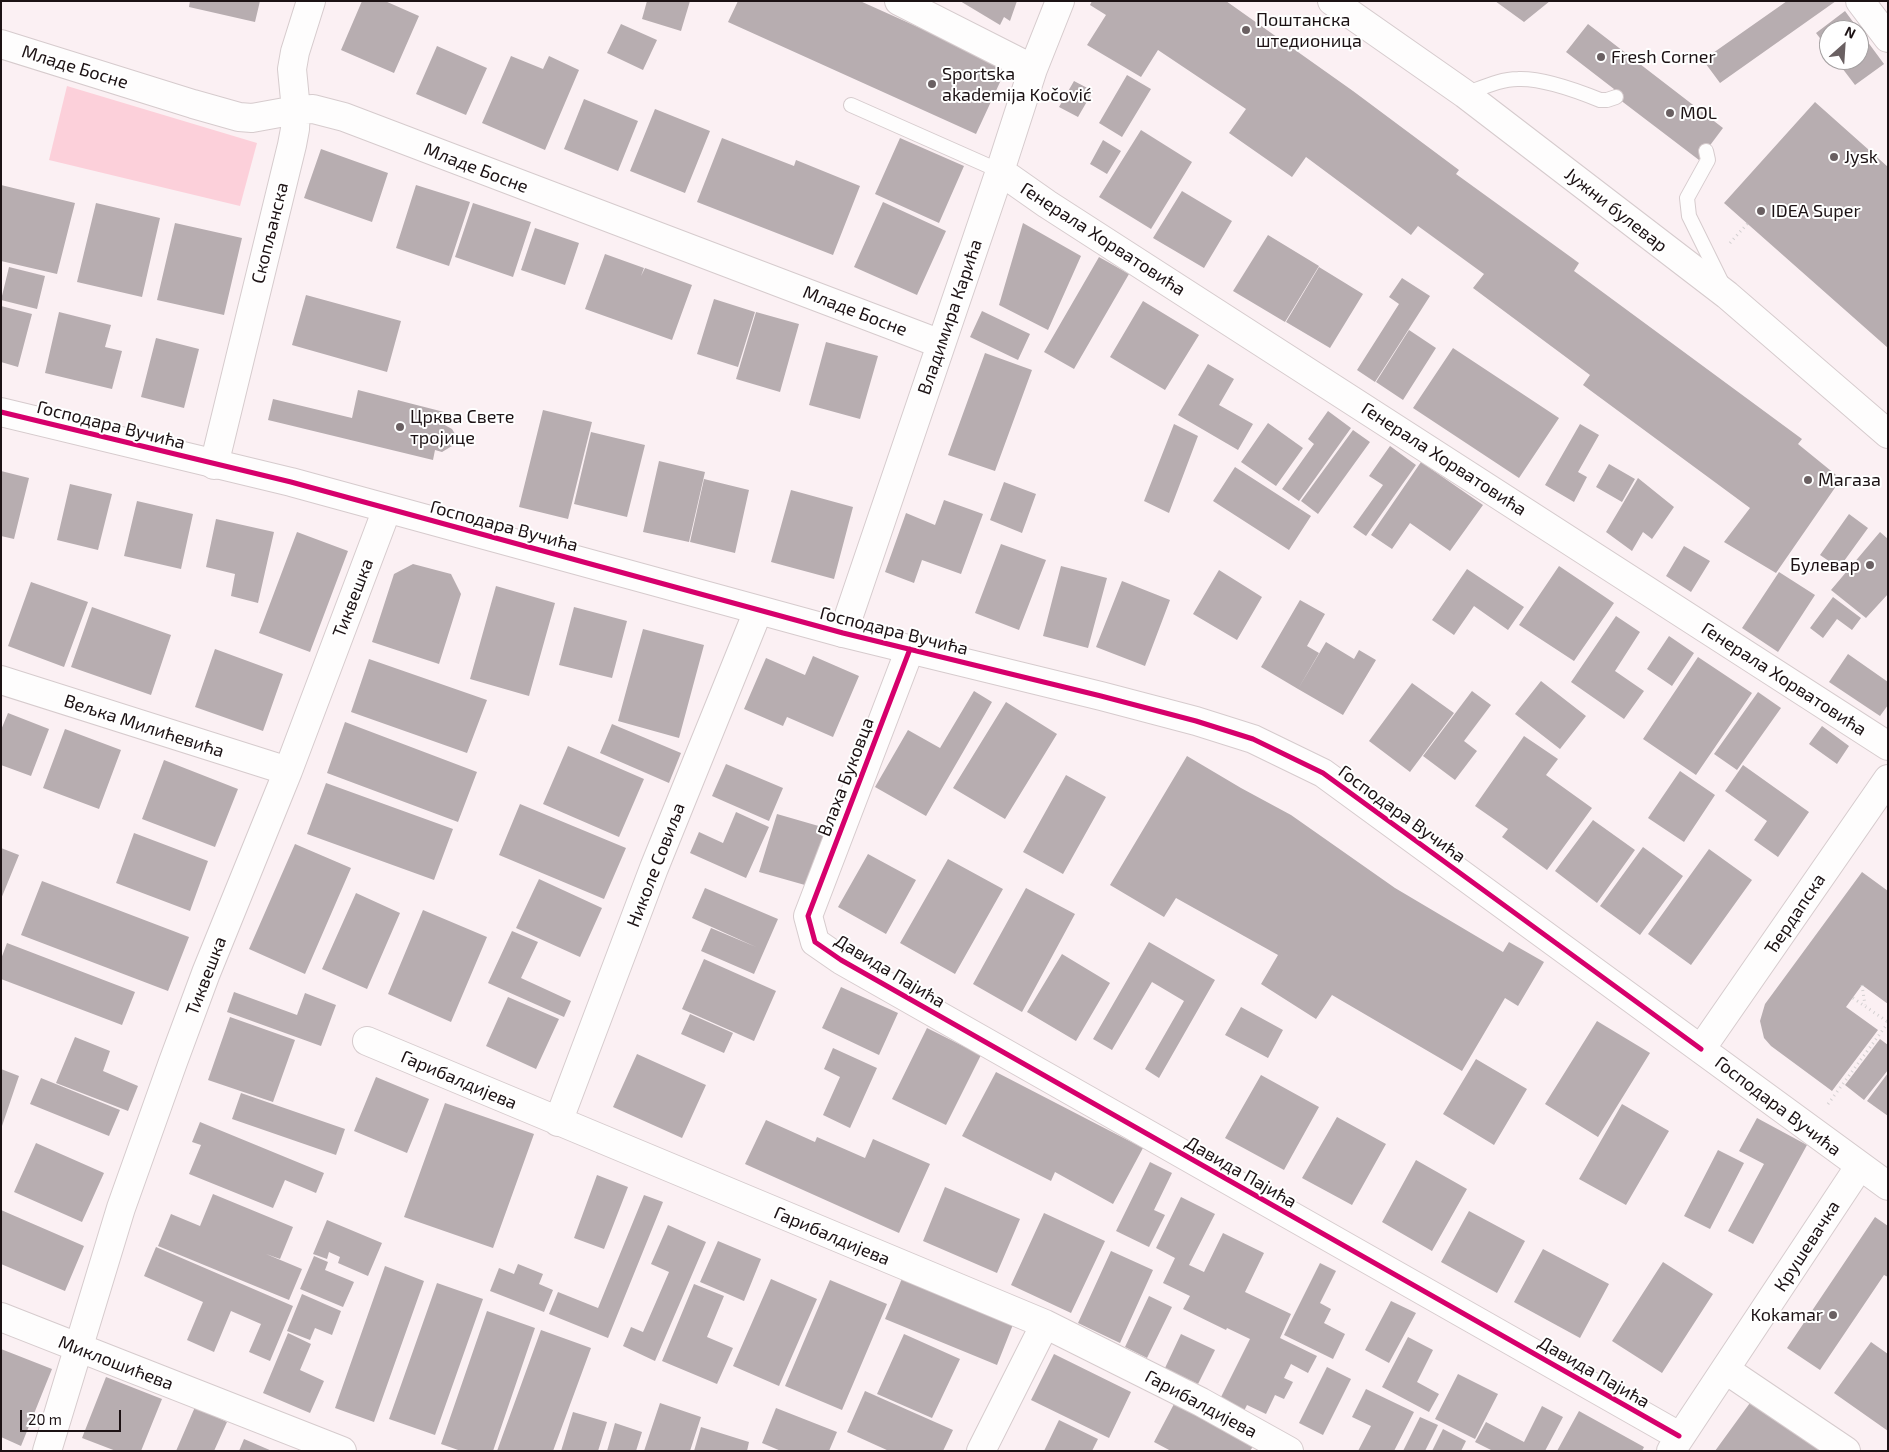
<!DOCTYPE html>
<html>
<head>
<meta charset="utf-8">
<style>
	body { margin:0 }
	#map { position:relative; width:1889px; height:1452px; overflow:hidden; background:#fbf0f3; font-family:"Exo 2",sans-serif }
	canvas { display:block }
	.frame { position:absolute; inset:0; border:2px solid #1c1214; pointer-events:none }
	.north { position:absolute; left:1819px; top:20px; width:50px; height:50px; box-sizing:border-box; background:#fff; border:1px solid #a4a0a1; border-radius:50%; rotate:26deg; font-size:14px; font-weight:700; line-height:20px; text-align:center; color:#1c1214 }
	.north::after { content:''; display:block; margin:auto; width:18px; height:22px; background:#6a6062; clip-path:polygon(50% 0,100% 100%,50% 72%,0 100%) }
	.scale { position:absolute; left:20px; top:1410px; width:101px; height:22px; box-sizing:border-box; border:2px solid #1c1214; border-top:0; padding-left:6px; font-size:15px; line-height:18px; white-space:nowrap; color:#1c1214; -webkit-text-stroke:4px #fff; paint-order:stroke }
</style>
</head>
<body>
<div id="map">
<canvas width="1889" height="1452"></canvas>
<div class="frame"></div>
<div class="north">N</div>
<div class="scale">20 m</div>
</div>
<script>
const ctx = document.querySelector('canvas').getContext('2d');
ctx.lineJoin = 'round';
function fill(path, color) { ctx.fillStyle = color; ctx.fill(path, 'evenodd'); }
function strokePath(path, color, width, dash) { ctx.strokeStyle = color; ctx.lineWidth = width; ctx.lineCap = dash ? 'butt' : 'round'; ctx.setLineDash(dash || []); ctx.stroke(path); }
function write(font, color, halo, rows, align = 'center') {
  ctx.font = font + ' "Exo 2",sans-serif'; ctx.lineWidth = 4; ctx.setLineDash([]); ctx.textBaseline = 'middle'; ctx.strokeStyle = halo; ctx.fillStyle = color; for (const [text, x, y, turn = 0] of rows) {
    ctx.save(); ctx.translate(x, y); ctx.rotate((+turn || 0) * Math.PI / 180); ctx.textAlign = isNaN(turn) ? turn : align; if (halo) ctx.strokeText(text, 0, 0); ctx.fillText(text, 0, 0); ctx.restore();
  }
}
fill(new Path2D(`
	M67,86L257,143L240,206L49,160Z`), '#fcd0da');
fill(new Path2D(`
	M190,1H260L255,22L189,7Z
	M362,1H385L419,16L394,73L341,50Z
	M647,1H690L681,31L642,19Z
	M738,1H860L1007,67L976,134L728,22Z
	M960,1H1017L1010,21L1004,17L1000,25Z
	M1092,1H1226L1353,91L1459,170L1456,174L1579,263L1574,271L1802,439L1798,444L1841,479L1776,573L1724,542L1750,508L1583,385L1590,375L1473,288L1484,274L1418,226L1411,235L1306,157L1292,177L1229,133L1246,109L1158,50L1141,77L1087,45L1106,15L1090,5Z
	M1495,1H1550L1524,22Z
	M1787,1H1836L1720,83L1703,60Z
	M1845,11L1884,64L1855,85L1836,60H1859V30H1829V50L1816,33Z
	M621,24L657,40L643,70L607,53Z
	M1588,24L1723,128L1699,160L1611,93L1614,89L1566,52Z
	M437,46L487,68L466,115L416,94Z
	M511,56L543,69L549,56L579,70L545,150L482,123Z
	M1127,75L1151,89L1122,137L1099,123Z
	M1074,81L1093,91L1078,117L1059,107Z
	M584,99L638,121L618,171L564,149Z
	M1815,102L1888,167V348L1724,203Z
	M655,109L710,131L685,193L630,171Z
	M1141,130L1192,162L1151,229L1099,197Z
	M722,138L794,166L796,160L860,186L833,255L697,202Z
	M900,138L964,166L939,223L875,194Z
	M1103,140L1121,151L1107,174L1090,164Z
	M321,149L388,173L372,222L304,198Z
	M1,185L75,203L57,274L1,261Z
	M416,185L470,202L449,266L396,248Z
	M1182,191L1232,221L1204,268L1153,238Z
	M883,202L946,231L917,295L854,267Z
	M96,203L160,218L142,297L77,282Z
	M473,203L531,222L513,277L455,257Z
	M175,223L242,238L224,315L157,300Z
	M1023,223L1081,256L1048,330L999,305Z
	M535,228L579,243L565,285L521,270Z
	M1268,235L1319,266L1285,322L1233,291Z
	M605,254L644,268L641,276L645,268L692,285L672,340L585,309Z
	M1099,257L1129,274L1074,369L1044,352Z
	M9,267L45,276L37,309L1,300Z
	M1319,267L1363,294L1330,348L1286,322Z
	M1402,278L1430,296L1375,382L1357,370L1399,304L1389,297Z
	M306,295L401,321L387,372L292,345Z
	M714,299L755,312L738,367L697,354Z
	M1143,301L1199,335L1165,390L1110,357Z
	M1,306L32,314L18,367L1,362Z
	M982,311L1030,334L1018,360L970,337Z
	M59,312L111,325L105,347L122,351L112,389L45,373Z
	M756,312L799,324L780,392L736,379Z
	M1409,330L1436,348L1403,400L1376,382Z
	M156,338L199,349L184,408L141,397Z
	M826,342L878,356L860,419L809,405Z
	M1453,348L1559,418L1519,478L1413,408Z
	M985,353L1032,370L995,471L948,455Z
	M1208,364L1234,379L1219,405L1253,424L1238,450L1178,415Z
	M358,390L444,412L441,423L452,429L455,434V441L452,446L442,452L435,450L433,460L268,420L273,399L352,418Z
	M543,410L592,422L568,519L519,507Z
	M1328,411L1351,428L1299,501L1282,489L1314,444L1308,439Z
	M1268,423L1303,448L1276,486L1241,462Z
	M1174,424L1198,436L1169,513L1144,501Z
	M1580,424L1599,435L1578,472L1587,477L1574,502L1545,485Z
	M1353,430L1370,442L1318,514L1301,501Z
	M591,432L645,445L627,517L574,504Z
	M1390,446L1416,465L1366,536L1353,527L1383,485L1369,476Z
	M659,461L705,472L689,542L643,532Z
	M1421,462L1483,505L1450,551L1410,523L1392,549L1371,535Z
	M1609,464L1635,479L1622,502L1596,487Z
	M1235,467L1311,516L1289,550L1213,501Z
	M1,471L29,478L14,539L1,536Z
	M1638,478L1674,507L1652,539L1643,532L1632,551L1606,532Z
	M704,479L749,490L735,553L690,542Z
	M1004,482L1036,494L1022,533L990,520Z
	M70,484L112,494L98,550L57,540Z
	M791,490L853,507L834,579L771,562Z
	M944,500L983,514L961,574L922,560L914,583L885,572L906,513L935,525Z
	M137,501L193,514L181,569L124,556Z
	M1849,514L1868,528L1839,568L1820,555Z
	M216,519L274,532L258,603L231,596L235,574L206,567Z
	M297,532L348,551L310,652L259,633Z
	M1880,532L1888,539V594L1866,618L1831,590Z
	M1001,544L1046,560L1019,630L975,613Z
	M1684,546L1710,561L1691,592L1666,576Z
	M413,564L451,574L461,594L439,664L372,642L394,574Z
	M1061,566L1107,578L1088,648L1043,636Z
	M1559,566L1614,603L1574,661L1519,625Z
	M1467,569L1524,607L1508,630L1474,606L1454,635L1432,620Z
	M1219,570L1262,597L1237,640L1193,614Z
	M1779,572L1815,595L1778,652L1742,628Z
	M1122,581L1170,600L1145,666L1096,647Z
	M31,582L88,602L64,667L8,646Z
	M496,586L555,603L529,696L470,679Z
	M1833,597L1861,618L1852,630L1837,619L1823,638L1810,628Z
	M1300,600L1325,614L1307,646L1319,653L1298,689L1261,667Z
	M92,607L171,635L151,695L71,667Z
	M574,607L627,621L612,678L559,665Z
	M1616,616L1640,632L1615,671L1644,691L1624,719L1571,682Z
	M643,629L704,645L679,738L618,721Z
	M1669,636L1694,653L1672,686L1647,669Z
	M1326,642L1354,659L1359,650L1376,660L1343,715L1298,689Z
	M215,649L283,674L263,731L195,707Z
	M1848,654L1888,682V705L1880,716L1829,682Z
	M813,656L859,676L833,737L787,717L783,726L744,709L766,658L805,675Z
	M1698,657L1752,693L1696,775L1643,739Z
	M369,659L487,700L467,753L351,712Z
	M1541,681L1586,716L1560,749L1515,714Z
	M1412,683L1454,713L1410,772L1369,741Z
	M974,691L992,702L926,816L875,787L908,730L940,748Z
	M1472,691L1491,705L1464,741L1477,751L1455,780L1423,756Z
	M1758,692L1781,708L1737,770L1714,754Z
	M1006,702L1057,734L1005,819L953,788Z
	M8,713L49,729L31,776L1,765V730Z
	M345,722L477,772L458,822L327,773Z
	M612,724L681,753L669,783L600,753Z
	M1822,726L1849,746L1837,764L1809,744Z
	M65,729L121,750L99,809L43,788Z
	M1524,736L1558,759L1546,775L1592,808L1547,870L1502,837L1508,829L1475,806Z
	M568,746L644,779L619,837L543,804Z
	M1187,756L1241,788L1291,815L1395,888L1503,952L1509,942L1544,962L1518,1006L1505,998L1462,1071L1332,995L1316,1019L1261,984L1278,955L1176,898L1164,917L1110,885Z
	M164,760L238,789L215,847L142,819Z
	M726,764L783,788L769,821L712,796Z
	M1743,765L1809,812L1778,857L1754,840L1767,821L1725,791Z
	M1680,771L1715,795L1684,842L1648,818Z
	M1066,775L1106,797L1063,874L1023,852Z
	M326,783L453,829L434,880L307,834Z
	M520,804L626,848L604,899L499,855Z
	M736,812L769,827L746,878L690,853L699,832L723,843Z
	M777,814L829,829L812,887L759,872Z
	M1593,820L1635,850L1597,903L1555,871Z
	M134,833L208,861L190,911L116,883Z
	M295,844L351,868L305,974L249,949Z
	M1643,847L1683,876L1640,935L1600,906Z
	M1,848L19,855L1,899Z
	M1709,849L1752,880L1691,965L1648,934Z
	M868,854L916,880L886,934L838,907Z
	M948,859L1003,889L955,974L900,943Z
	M1862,872L1888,891V1004L1862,985L1846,1007L1878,1030L1832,1091L1771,1046L1764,1038L1760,1021L1765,1004Z
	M539,879L602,908L580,957L516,928Z
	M42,881L189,937L168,991L21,935Z
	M705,888L778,919L754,974L701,951L711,928L756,947L692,918Z
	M1026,888L1075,914L1022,1012L973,984Z
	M356,893L400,913L367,989L322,969Z
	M423,910L487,937L451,1022L388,994Z
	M512,931L538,942L521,978L571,1001L564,1017L488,983Z
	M1149,942L1215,980L1159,1078L1145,1069L1184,1001L1152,982L1112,1050L1093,1039Z
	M7,943L135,992L122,1025L1,979V959Z
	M1062,954L1110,983L1076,1041L1027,1012Z
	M704,959L776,991L754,1041L682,1009Z
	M841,987L898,1013L879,1055L822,1028Z
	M234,992L297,1015L305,993L336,1005L321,1046L227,1012Z
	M508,997L559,1019L536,1069L486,1046Z
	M1241,1007L1283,1030L1268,1058L1225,1035Z
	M690,1014L733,1033L724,1053L681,1034Z
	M230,1017L295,1040L273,1102L208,1080Z
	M1597,1021L1650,1053L1598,1137L1545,1104Z
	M927,1028L981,1055L946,1125L892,1099Z
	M75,1037L110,1051L103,1071L138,1086L128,1111L56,1083Z
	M1880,1039L1888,1045V1070L1864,1100L1845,1085Z
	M833,1048L877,1068L850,1128L823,1115L840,1077L824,1069Z
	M637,1054L706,1085L682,1138L613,1107Z
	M1476,1059L1527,1089L1494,1145L1443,1114Z
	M1,1069L19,1076L2,1126H1Z
	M996,1072L1143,1148L1113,1204L1055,1172L1051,1181L962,1136Z
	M1888,1073V1116L1867,1101Z
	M1261,1075L1319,1107L1284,1170L1225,1138Z
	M376,1077L429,1099L407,1153L354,1131Z
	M41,1078L120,1110L109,1136L30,1104Z
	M241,1093L345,1129L336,1155L232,1119Z
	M445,1103L534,1134L493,1248L404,1217Z
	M1622,1104L1669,1131L1626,1205L1579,1179Z
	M1337,1117L1386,1144L1352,1205L1302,1178Z
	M1757,1118L1807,1145L1753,1244L1728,1231L1764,1164L1739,1151Z
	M766,1120L815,1142L817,1137L865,1158L873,1139L930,1164L899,1233L745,1164Z
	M200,1122L324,1173L316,1193L285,1180L273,1208L189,1174L201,1145L192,1142Z
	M36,1143L104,1173L82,1222L14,1192Z
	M1718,1150L1744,1163L1710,1229L1684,1216Z
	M1416,1160L1467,1189L1432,1251L1382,1222Z
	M1150,1162L1172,1173L1154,1210L1165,1215L1149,1247L1116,1231Z
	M597,1175L628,1187L604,1249L574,1238Z
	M945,1187L1020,1219L997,1273L923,1241Z
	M213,1194L293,1227L280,1259L266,1254L302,1269L289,1300L158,1246L171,1214L200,1226Z
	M644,1195L663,1202L608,1338L549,1314L558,1292L598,1308Z
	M1181,1197L1215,1214L1189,1265L1204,1272L1223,1233L1264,1253L1245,1292L1291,1314L1280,1338L1317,1356L1308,1373L1291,1364L1284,1378L1293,1382L1284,1399L1275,1395L1266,1414L1247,1405L1243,1413L1219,1401L1250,1339L1227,1328L1226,1330L1183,1309L1190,1296L1163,1283L1175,1258L1156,1248Z
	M1,1210L84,1246L65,1291L1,1264Z
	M1469,1211L1525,1241L1497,1293L1441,1262Z
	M1044,1213L1105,1241L1071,1313L1011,1285Z
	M1875,1217L1888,1226V1277L1884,1275L1820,1370L1787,1348Z
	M327,1220L382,1243L368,1276L338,1263L340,1257L329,1252L327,1259L313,1254Z
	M668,1225L706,1242L655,1361L623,1346L631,1327L643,1332L669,1272L651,1264Z
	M718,1241L761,1259L744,1301L700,1282Z
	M156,1247L293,1306L270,1361L249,1352L261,1324L231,1311L214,1352L187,1340L203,1302L144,1276Z
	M1543,1249L1609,1284L1580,1338L1514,1302Z
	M1111,1251L1153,1270L1120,1343L1078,1323Z
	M314,1256L328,1262L325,1270L354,1282L343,1307L300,1289Z
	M1663,1262L1713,1294L1662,1373L1612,1341Z
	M1320,1263L1336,1271L1320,1303L1331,1309L1324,1323L1345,1334L1333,1359L1284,1335Z
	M518,1264L543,1274L539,1284L553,1290L544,1312L490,1291L499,1268L514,1274Z
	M385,1266L424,1281L374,1422L335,1408Z
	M903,1276L1014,1322L997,1365L885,1319Z
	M771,1279L817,1299L779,1386L733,1366Z
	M830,1280L887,1304L842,1410L785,1386Z
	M437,1283L483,1299L435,1435L389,1419Z
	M694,1284L724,1296L707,1337L733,1348L717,1384L662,1361Z
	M302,1294L341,1311L332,1335L315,1328L310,1340L287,1331Z
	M1149,1296L1172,1307L1147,1358L1125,1347Z
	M1391,1301L1416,1313L1389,1363L1365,1350Z
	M487,1311L535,1328L493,1451H461L441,1444Z
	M541,1330L591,1348L553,1451H497Z
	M288,1333L311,1344L300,1370L324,1381L310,1413L263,1393Z
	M904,1334L960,1359L932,1418L877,1394Z
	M1181,1334L1215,1350L1198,1384L1165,1368Z
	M1408,1337L1433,1350L1417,1382L1439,1394L1429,1412L1382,1387Z
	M1871,1342L1888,1354V1431L1834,1393Z
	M1,1349L52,1369L21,1446L1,1437Z
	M1054,1354L1131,1392L1109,1438L1031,1400Z
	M1327,1367L1351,1379L1323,1435L1299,1423Z
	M1458,1374L1498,1394L1475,1439L1435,1419Z
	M106,1377L162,1399L141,1451H116L82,1438Z
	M1366,1389L1414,1412L1394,1451H1358L1371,1426L1352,1417Z
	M865,1391L953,1430L943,1451H889L847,1432Z
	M1755,1396L1822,1444L1818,1451H1715Z
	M660,1403L701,1417L690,1451H644Z
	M1174,1404L1254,1445L1250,1451H1171L1154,1442Z
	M1542,1406L1563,1417L1545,1451H1493L1475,1442L1486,1422L1524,1442Z
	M195,1407L227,1422L214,1451H176Z
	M776,1408L837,1432L829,1451H781L762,1443Z
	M1579,1411L1644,1447L1642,1451H1557Z
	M573,1412L607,1422L598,1451H561Z
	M1420,1417L1438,1425L1425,1451H1403Z
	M1059,1420L1098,1439L1092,1451H1044Z
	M615,1423L642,1432L636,1451H607Z
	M701,1427L749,1442L747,1451H694Z
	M1443,1429L1466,1441L1461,1451H1432Z
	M244,1439L272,1451H239Z`), '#b7adb0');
const lane = new Path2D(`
	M1465,94C1482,88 1500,79 1518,79C1543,78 1578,91 1600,100H1607L1616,97
	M851,105L1000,171
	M1706,151L1708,160L1687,198L1689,216L1723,285`);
const street = new Path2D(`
	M899,1L1033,69
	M1860,1L1888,38
	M1,44L193,104L239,117L252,118L296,110L313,109L344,117L941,344
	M1000,171L1047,204L1888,746
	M214,465L292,145L295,129L296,110L292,69L295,52L311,1
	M843,633L1000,171L1033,69L1060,1
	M910,649L808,916L815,942L841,960L1679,1436
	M1,680L288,771
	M367,1041L1045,1324L1201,1402L1289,1451
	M558,1122L654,868L758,611
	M1,1317L342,1451
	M1726,1370L1846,1451
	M47,1451L121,1208L173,1062L206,973L288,771L387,509
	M981,1451L1045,1324`);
const secondary = new Path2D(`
	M1332,1L1465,94L1727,295L1888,434
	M1,412L291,482L843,633L1101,696L1196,721L1253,739L1323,773L1888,1186
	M1701,1049L1888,779
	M1671,1451L1859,1167`);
strokePath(lane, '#d6cbcd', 16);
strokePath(street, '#d6cbcd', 30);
strokePath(secondary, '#d6cbcd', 30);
strokePath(new Path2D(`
	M1730,243L1748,223
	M1862,985L1865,1005
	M1853,998L1888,1022
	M1828,1104L1888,1023`), '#d3d0d1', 3, [1, 4]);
strokePath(lane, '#fefdfd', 14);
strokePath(street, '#fefdfd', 28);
strokePath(secondary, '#fefdfd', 28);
strokePath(new Path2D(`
	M1,412L291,482L843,633L1101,696L1196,721L1253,739L1323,773L1701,1049
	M910,649L808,916L815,942L841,960L1679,1436`), '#d6006c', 5);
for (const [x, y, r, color] of [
	[1246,30,5,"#6a6062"],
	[1601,57,5,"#6a6062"],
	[932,84,5,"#6a6062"],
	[1670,113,5,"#6a6062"],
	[1834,157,5,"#6a6062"],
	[1761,211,5,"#6a6062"],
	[400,427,5,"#6a6062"],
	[1808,480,5,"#6a6062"],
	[1870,565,5,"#6a6062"],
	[1833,1315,5,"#6a6062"]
]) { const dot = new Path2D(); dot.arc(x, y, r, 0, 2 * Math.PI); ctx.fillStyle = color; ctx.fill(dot); strokePath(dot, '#fff', 2); }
write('18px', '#1c1214', '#fff', [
	["Поштанска",1256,20],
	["штедионица",1256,41],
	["Fresh Corner",1611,57],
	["Sportska",942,74],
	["akademija Kočović",942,95],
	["MOL",1680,113],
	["Jysk",1844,157],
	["IDEA Super",1771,211],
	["Црква Свете",410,417],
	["тројице",410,438],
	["Магаза",1818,480],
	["Булевар",1860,565,"right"],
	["Kokamar",1823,1315,"right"]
], 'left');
write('18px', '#1c1214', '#fff', [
	["Младе Босне",75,67,17],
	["Младе Босне",476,168,21],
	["Јужни булевар",1616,210,38],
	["Скопљанска",270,233,-76],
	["Генерала Хорватовића",1103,239,33],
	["Младе Босне",855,311,21],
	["Владимира Карића",950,317,-71],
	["Господара Вучића",111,425,14],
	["Генерала Хорватовића",1444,459,33],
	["Господара Вучића",504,526,15],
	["Тиквешка",353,598,-69],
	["Господара Вучића",894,631,14],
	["Генерала Хорватовића",1784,679,33],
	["Вељка Милићевића",144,726,18],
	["Влаха Буковца",846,777,-69],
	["Господара Вучића",1402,814,36],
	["Николе Совиља",656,865,-69],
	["Ђердапска",1795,914,-56],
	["Давида Пајића",890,971,31],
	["Тиквешка",206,976,-69],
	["Гарибалдијева",459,1080,23],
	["Господара Вучића",1778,1106,37],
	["Давида Пајића",1241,1172,30],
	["Гарибалдијева",832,1236,23],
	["Крушевачка",1807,1246,-57],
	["Миклошићева",116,1363,21],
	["Давида Пајића",1594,1372,30],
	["Гарибалдијева",1201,1404,28]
]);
</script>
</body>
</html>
